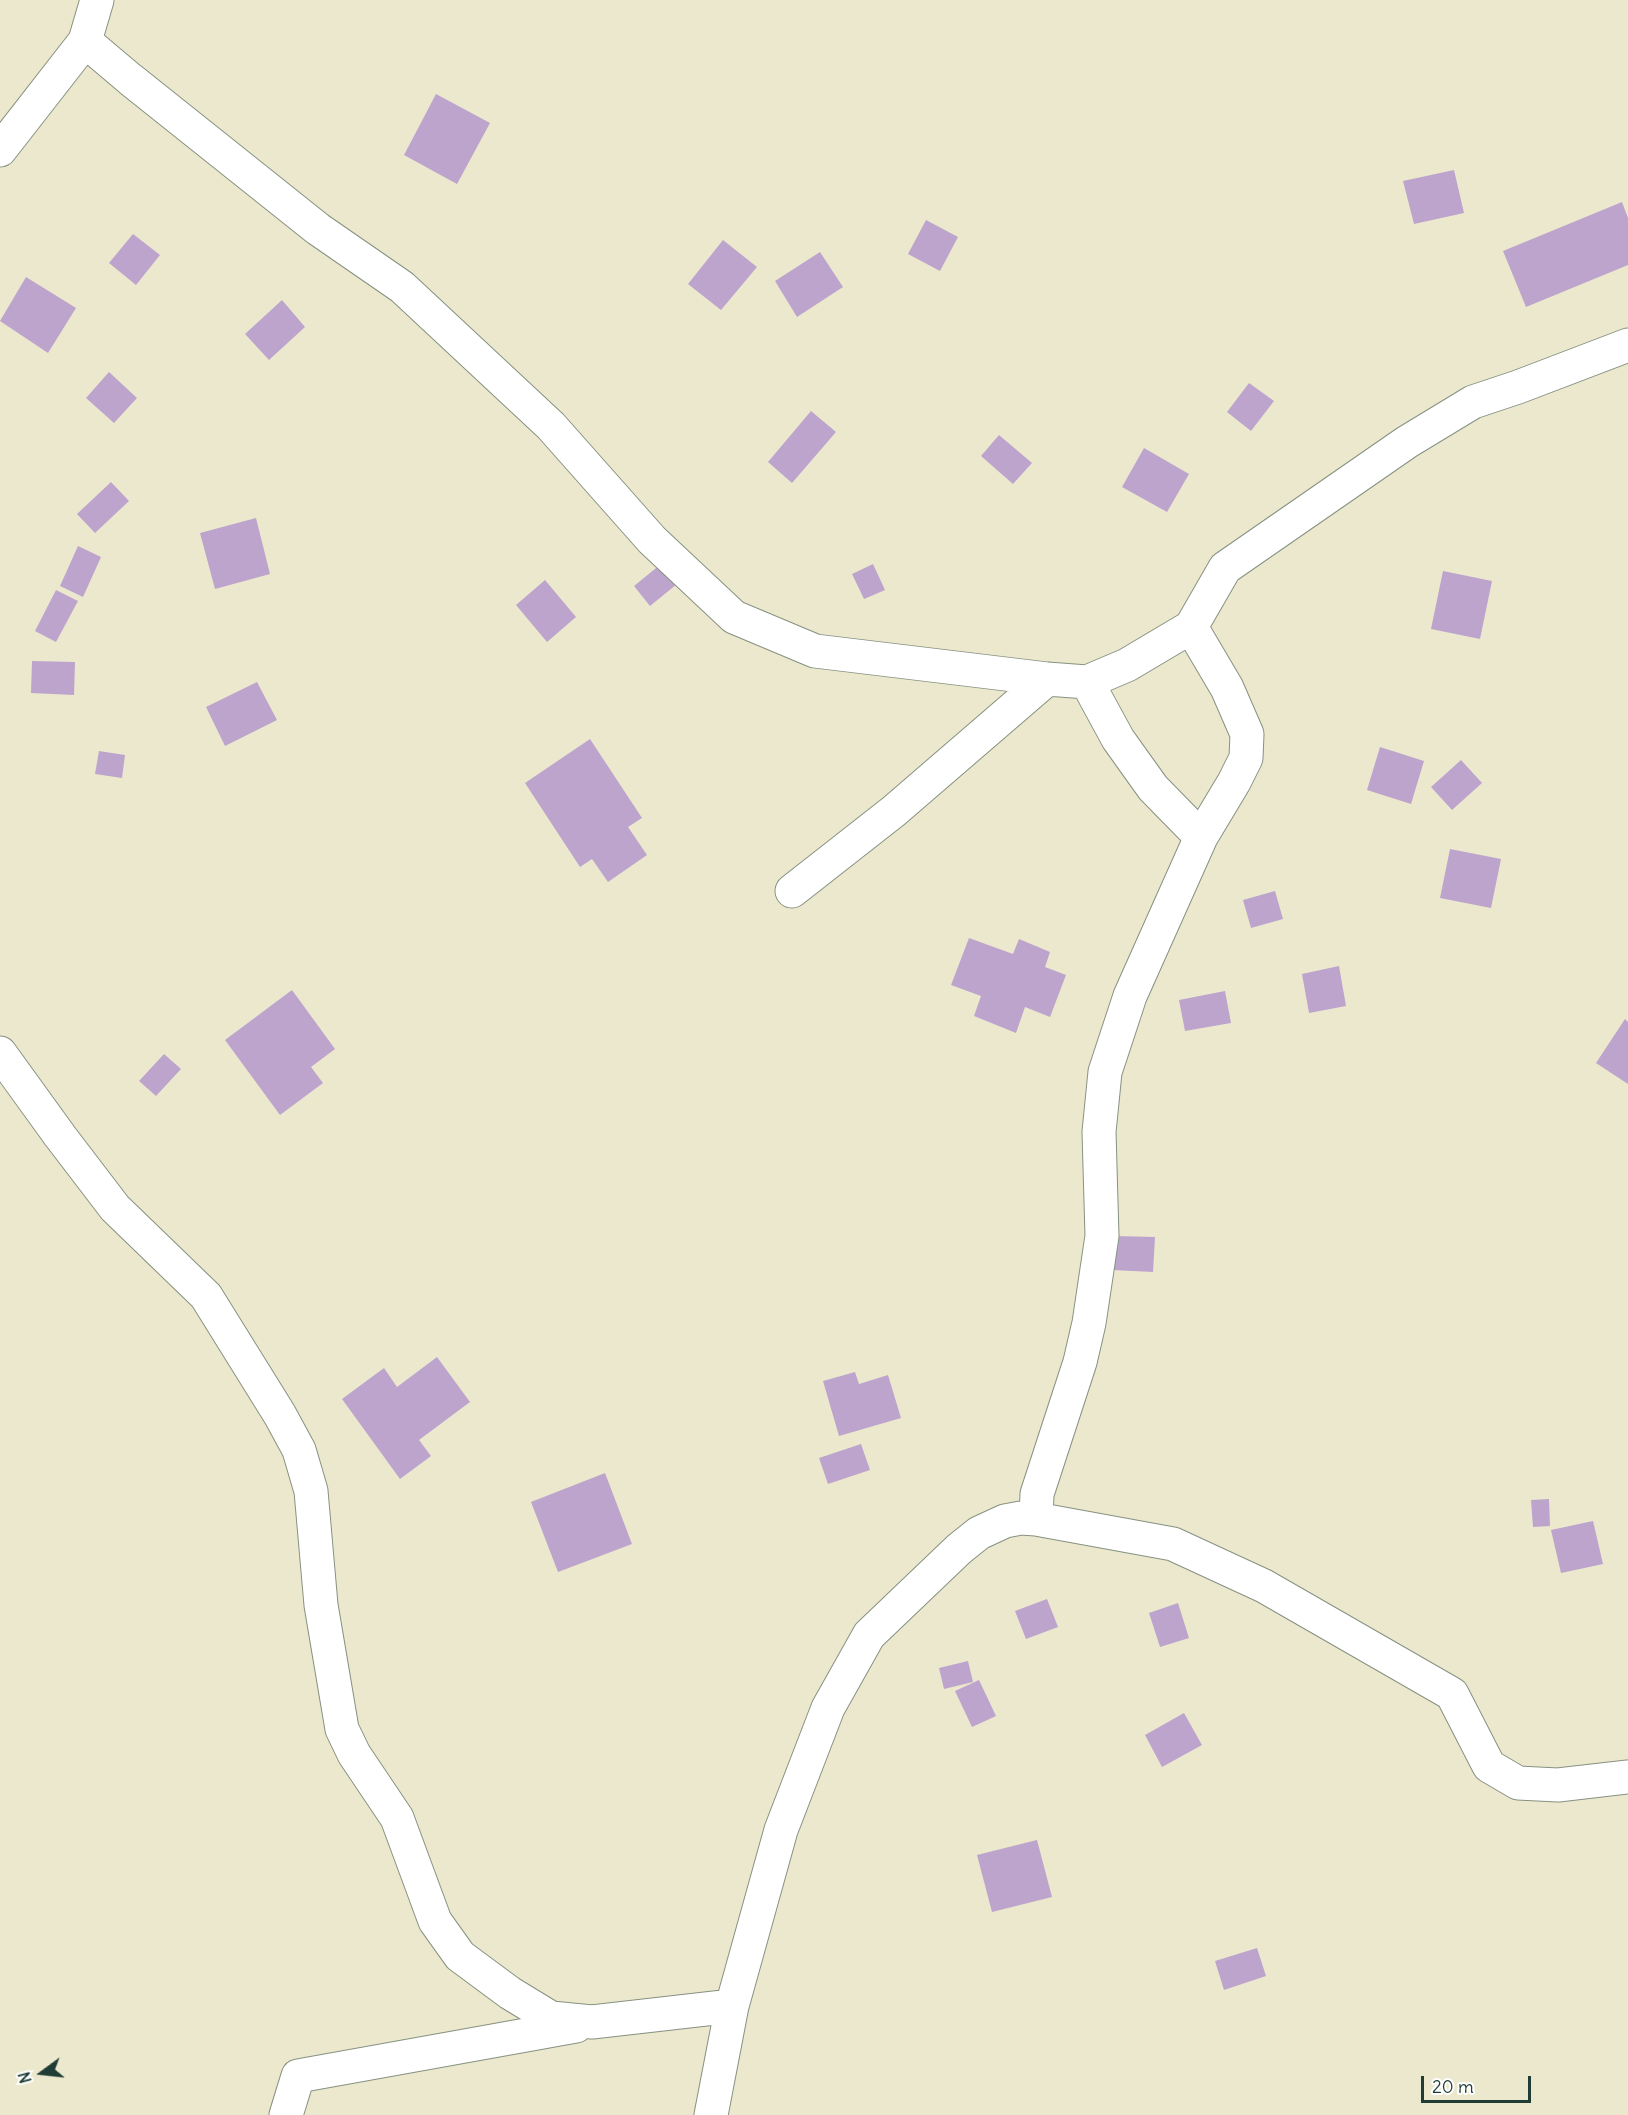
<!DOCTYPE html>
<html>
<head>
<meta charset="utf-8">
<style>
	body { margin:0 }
	#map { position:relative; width:1628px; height:2115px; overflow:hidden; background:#ece8ce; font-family:Delius,sans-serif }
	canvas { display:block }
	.north { position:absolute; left:12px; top:2043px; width:60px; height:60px; -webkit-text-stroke:4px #fff; paint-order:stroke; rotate:255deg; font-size:16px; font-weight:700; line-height:24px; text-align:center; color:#1f3d34 }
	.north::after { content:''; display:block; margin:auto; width:21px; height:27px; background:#1f3d34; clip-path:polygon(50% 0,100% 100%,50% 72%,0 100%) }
	.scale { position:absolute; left:1421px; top:2076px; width:110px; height:27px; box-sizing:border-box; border:3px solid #1f3d34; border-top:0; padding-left:8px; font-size:18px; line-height:21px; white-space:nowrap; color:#1f3d34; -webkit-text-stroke:4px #fff; paint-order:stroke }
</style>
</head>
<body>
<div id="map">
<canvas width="1628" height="2115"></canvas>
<div class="north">N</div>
<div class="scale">20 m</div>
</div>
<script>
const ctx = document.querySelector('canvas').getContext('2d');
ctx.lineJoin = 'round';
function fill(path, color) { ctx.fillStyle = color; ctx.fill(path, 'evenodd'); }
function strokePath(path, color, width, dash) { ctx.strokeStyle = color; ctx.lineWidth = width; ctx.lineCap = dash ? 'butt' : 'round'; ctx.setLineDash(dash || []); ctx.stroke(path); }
fill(new Path2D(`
	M436,94L490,123L457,184L404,155Z
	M1454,170L1464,213L1414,224L1403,181Z
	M1622,202L1628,218V265L1526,307L1503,251Z
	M926,220L958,237L940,271L908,254Z
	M133,234L160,255L136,285L109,263Z
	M723,240L757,267L721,310L688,284Z
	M820,252L843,287L797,317L775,281Z
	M26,277L76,308L48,353L0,321Z
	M282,300L305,327L269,360L245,334Z
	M109,372L137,398L114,423L86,398Z
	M1249,383L1274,401L1251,431L1227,412Z
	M811,411L836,432L792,483L768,462Z
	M999,435L1032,463L1013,484L981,456Z
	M1144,448L1189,474L1167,512L1122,487Z
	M111,482L129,501L95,533L77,514Z
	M256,518L270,574L215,589L200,533Z
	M78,546L101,557L83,597L60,586Z
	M661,564L677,584L650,606L634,586Z
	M873,564L885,590L864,599L852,574Z
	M1443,571L1492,581L1480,639L1431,629Z
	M545,580L576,617L547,642L516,605Z
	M56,590L78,601L56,642L35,631Z
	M32,661L75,662L74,695L31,693Z
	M257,682L277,720L225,746L206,707Z
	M590,739L642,818L628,827L647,855L608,882L592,859L580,867L525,783Z
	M1380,747L1424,761L1411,804L1367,790Z
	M99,751L125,755L122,778L95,774Z
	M1461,760L1482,783L1452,810L1431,787Z
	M1450,849L1501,859L1491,908L1440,898Z
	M1275,891L1283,919L1251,928L1243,900Z
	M969,938L1013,954L1019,939L1050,952L1045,967L1066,975L1050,1017L1025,1007L1016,1033L974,1016L981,996L951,985Z
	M1339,966L1346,1006L1309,1013L1302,974Z
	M292,990L335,1049L311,1067L323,1083L280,1115L225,1040Z
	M1225,991L1231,1023L1185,1031L1179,1000Z
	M1625,1019L1628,1022V1084L1596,1063Z
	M164,1054L181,1069L156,1096L139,1081Z
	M1114,1236L1155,1237L1153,1272L1112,1270Z
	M437,1357L470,1402L419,1440L431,1456L400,1479L342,1399L384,1368L397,1387Z
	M855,1372L859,1384L888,1375L901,1418L839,1436L823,1381Z
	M861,1444L870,1470L828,1484L819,1458Z
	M605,1473L632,1544L558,1572L531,1502Z
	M1549,1499L1550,1526L1533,1527L1531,1500Z
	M1593,1521L1603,1564L1561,1573L1551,1530Z
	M1047,1599L1058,1627L1026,1639L1015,1611Z
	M1178,1603L1189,1638L1160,1647L1149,1613Z
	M968,1661L973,1682L944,1689L939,1668Z
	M979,1680L996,1716L972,1727L955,1691Z
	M1184,1713L1202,1745L1162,1767L1145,1735Z
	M1037,1840L1052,1897L992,1912L977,1855Z
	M1257,1948L1266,1976L1224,1990L1215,1961Z`), '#bca4cd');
const minor = new Path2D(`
	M85,41L130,79L318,229L402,287L551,426L652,540L734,617L815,651L1047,679L1087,682L1127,665L1191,627L1225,568L1407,442L1473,402L1518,387L1628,345
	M0,150L85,41L97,0
	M1087,682L1118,739L1153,788L1201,837
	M792,891L894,811L1047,679
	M0,1053L60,1136L115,1208L206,1296L280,1415L299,1450L311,1491L321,1605L342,1729L354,1754L397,1818L435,1921L460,1956L510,1993L551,2018L592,2022L732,2006
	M1036,1519L1037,1494L1080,1362L1089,1323L1102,1236L1099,1132L1105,1072L1130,996L1201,837L1234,782L1246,758L1247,734L1227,688L1191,627
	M286,2115L298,2076L576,2026
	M711,2115L732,2006L781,1830L828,1708L869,1635L959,1549L979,1533L1005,1521L1021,1518L1036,1519L1173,1544L1264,1586L1452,1694L1489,1766L1518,1783L1558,1785L1628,1777`);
strokePath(minor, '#869281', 35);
strokePath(minor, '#fff', 33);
</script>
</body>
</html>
